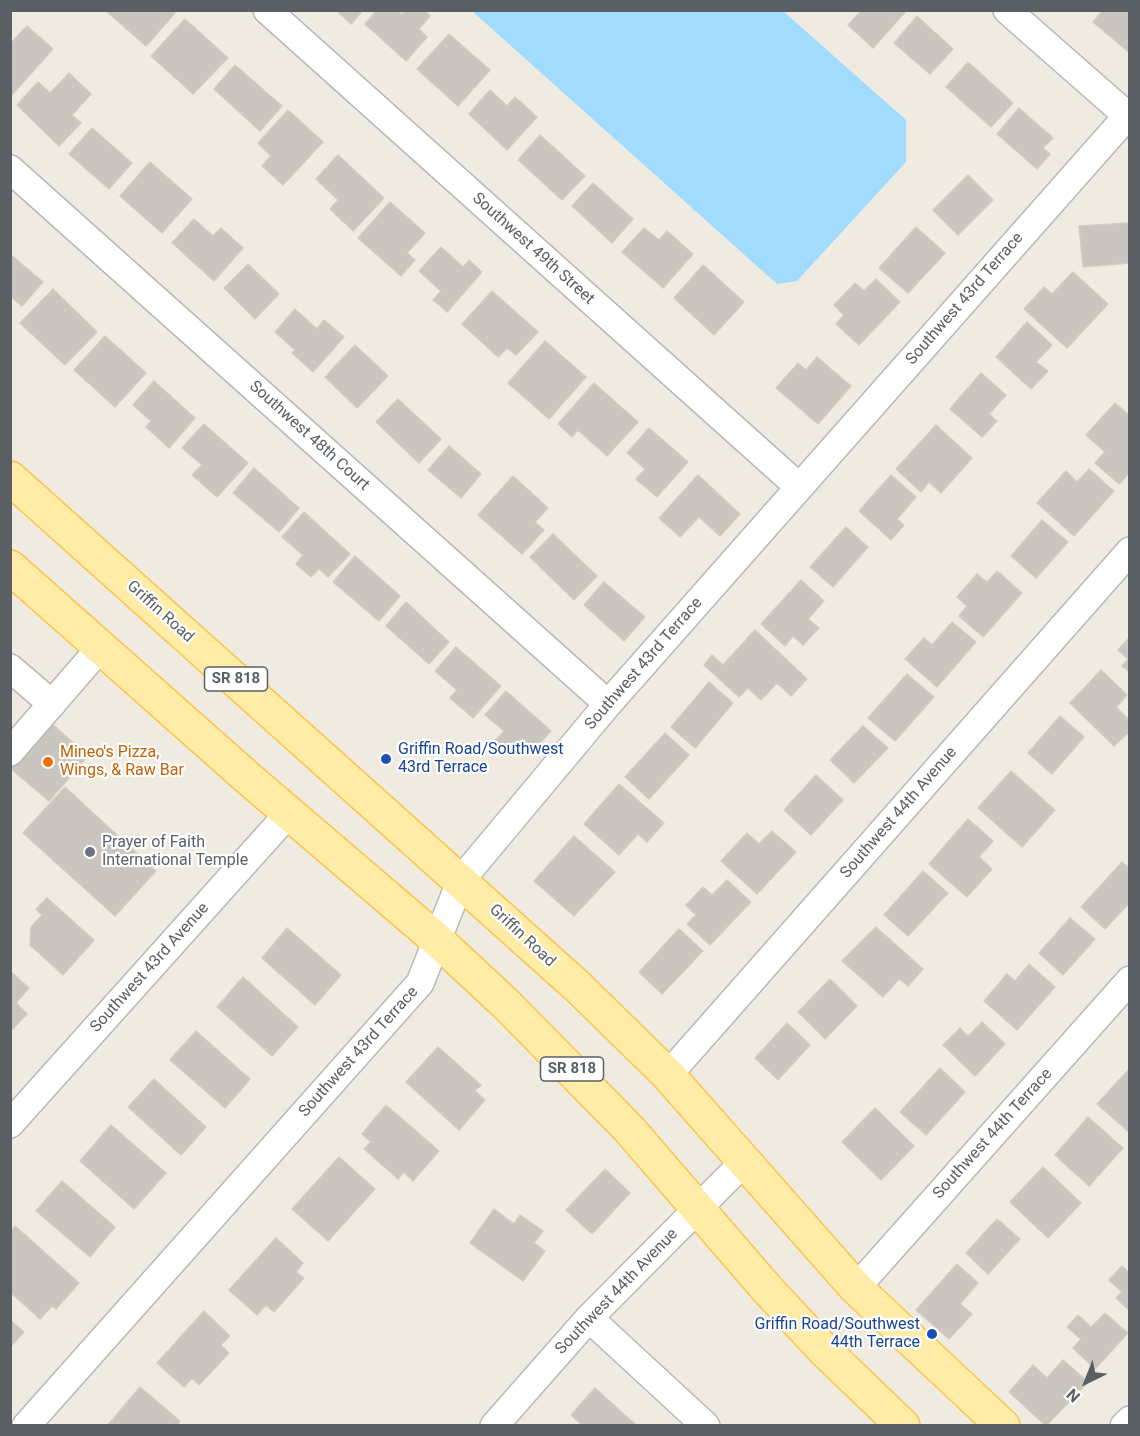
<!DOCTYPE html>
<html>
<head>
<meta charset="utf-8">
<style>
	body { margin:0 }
	#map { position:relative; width:1140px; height:1436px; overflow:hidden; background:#efebe1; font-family:Roboto,sans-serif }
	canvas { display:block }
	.frame { position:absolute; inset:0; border:12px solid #5a5f64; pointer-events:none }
	.north { position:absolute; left:1056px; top:1352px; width:60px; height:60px; -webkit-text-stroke:4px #fff; paint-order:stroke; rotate:223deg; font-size:16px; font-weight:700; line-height:24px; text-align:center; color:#5a5f64 }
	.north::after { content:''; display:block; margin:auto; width:21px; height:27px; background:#5a5f64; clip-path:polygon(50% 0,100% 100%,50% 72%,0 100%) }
</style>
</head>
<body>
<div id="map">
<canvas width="1140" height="1436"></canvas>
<div class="frame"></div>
<div class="north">N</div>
</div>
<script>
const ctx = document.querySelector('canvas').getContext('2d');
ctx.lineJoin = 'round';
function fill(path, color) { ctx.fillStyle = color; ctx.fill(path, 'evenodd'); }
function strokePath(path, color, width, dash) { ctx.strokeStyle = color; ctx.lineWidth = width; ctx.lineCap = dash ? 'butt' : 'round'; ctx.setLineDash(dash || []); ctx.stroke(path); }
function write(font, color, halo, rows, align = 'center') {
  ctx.font = font + ' Roboto,sans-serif'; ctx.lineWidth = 4.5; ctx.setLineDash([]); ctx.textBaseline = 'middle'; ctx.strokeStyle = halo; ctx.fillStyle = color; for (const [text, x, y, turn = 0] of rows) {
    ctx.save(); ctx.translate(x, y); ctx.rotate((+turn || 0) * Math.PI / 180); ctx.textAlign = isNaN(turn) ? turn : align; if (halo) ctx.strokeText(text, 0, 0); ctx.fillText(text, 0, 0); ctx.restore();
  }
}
fill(new Path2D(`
	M472,11H783L906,120V162L797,281L777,284Z`), '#a1dbff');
const building = new Path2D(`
	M105,10H174L176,12L146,46Z
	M336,10H363L351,24Z
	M377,10H397L402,15L405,10H424L430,16L419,29L427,37L406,61L365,24Z
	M859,10H907L873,48L848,25L860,12Z
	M1103,10H1130V53L1093,22Z
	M917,16L953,49L930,74L894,43Z
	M185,19L228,58L193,94L151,56Z
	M27,26L53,49L10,97V44Z
	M449,34L490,70L458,106L417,69Z
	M968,62L1013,103L991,127L946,87Z
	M235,65L282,106L260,131L214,89Z
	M69,73L91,94L72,115L81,123L59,146L17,105L38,82L50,93Z
	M490,90L507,106L515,97L537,117L507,150L469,114Z
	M1019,108L1053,138L1043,148L1050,154L1037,169L997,134Z
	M288,110L323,142L283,185L262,166L271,156L258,143Z
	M92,128L132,163L109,189L69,154Z
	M540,135L585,176L562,200L518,160Z
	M338,155L384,198L353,231L330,209L338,200L316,179Z
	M150,162L192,199L162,233L120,196Z
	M968,175L993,200L958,235L933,210Z
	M593,183L633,219L612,243L572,206Z
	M390,202L425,233L407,253L415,260L401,276L358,238Z
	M194,219L213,236L221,228L243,248L214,281L172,243Z
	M1130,223V263L1083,267L1079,226Z
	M916,227L945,253L908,293L879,268Z
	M644,228L659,240L667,231L693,254L663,288L622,252Z
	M441,247L463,267L469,260L482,272L447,312L433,300L441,291L419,271Z
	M10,254L43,282L22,306L10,296Z
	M248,264L279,294L255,319L224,288Z
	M703,265L744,302L714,335L674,298Z
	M1073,272L1108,304L1067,348L1024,309L1044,287L1052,294Z
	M876,279L900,302L859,345L836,324L844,315L834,305L855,283L864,291Z
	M53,289L97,332L65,365L20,323Z
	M492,291L538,332L516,355L507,348L498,357L462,324Z
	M295,309L317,329L324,320L344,337L313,372L292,353L295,350L275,332Z
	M1027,322L1052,345L1036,362L1048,371L1031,389L996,357Z
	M105,336L146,373L115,407L74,370Z
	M545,341L586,377L549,419L508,383Z
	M355,345L388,376L357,408L325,377Z
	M817,357L851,386L818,424L776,388L798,363L806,370Z
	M981,373L1006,395L989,414L997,421L982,437L950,409Z
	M154,381L195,418L169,448L146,427L151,421L133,405Z
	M594,383L638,422L607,456L578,430L572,437L558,424Z
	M398,399L441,439L419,463L376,422Z
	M1115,403L1130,416V472L1119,484L1095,463L1105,452L1086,435Z
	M204,424L248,463L217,497L192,475L202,465L182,448Z
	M936,425L972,458L941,493L929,482L921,492L896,469Z
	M649,428L688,462L657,497L636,479L645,469L627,453Z
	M449,446L481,474L461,498L428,470Z
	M254,468L299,508L279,532L233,493Z
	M1089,469L1114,491L1074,536L1037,503L1066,471L1077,482Z
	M698,475L740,514L720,536L699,517L680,537L659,518Z
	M891,475L916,497L897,519L904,525L891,540L859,511Z
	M513,476L548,508L535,522L544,530L522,554L478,515Z
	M304,512L350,554L328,577L319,569L311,577L296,564L303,555L282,537Z
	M1042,520L1068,542L1036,578L1011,556Z
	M846,527L868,547L833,587L810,567Z
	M553,534L597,576L574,600L530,557Z
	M355,556L400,596L379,621L333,582Z
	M997,571L1022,593L983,637L959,616L967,606L957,597L977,574L987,582Z
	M801,580L824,601L808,619L819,628L803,645L793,636L785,646L761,624Z
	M604,582L645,617L624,641L584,605Z
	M406,602L449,642L429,664L386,626Z
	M952,622L976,642L937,687L905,659L924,638L932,645Z
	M755,630L807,679L791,696L777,683L761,700L748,688L739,697L704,665L712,655L723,665Z
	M1130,637V672L1122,666L1128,659L1118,650Z
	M456,647L501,686L473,718L450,698L457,690L435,671Z
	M1101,670L1127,695L1116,707L1130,721V731L1114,746L1070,703Z
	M907,674L934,697L895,741L868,718Z
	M709,682L733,703L695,748L671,727Z
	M506,691L551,731L530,754L520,745L510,756L494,742L504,731L485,715Z
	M1060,716L1084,737L1052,774L1028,753Z
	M50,722L88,756L49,801L10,768Z
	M863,726L888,748L854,783L830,760Z
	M665,733L689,755L649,799L625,777Z
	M1011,771L1055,810L1022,847L978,808Z
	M816,775L843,800L811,835L784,810Z
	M619,784L664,823L647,842L638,834L619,855L584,824Z
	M65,787L156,871L115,916L23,833Z
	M968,819L993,841L979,857L992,869L967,897L929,864Z
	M772,831L796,852L757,894L721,861L747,833L759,844Z
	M574,836L615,872L574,916L534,881Z
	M1122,862L1130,869V902L1105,929L1081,907Z
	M923,871L948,893L908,936L884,915Z
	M727,880L751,902L710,945L687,924L696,915L686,905L703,887L712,895Z
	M47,898L94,940L63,975L30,945L31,927L42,915L36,909Z
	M1070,918L1095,939L1063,975L1039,953Z
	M876,927L923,969L908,986L899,979L883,997L842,961Z
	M287,928L341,975L315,1005L262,958Z
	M679,929L703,951L662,994L639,972Z
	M1029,964L1055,987L1017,1030L984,1001L1007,974L1015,981Z
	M10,971L29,988L16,1003L27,1014L10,1032Z
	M243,977L298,1027L272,1056L217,1007Z
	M830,979L857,1006L825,1039L798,1012Z
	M982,1022L1005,1044L975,1076L943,1045L960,1028L968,1036Z
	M787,1023L810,1045L778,1080L755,1058Z
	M196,1031L250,1079L225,1108L170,1060Z
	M438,1047L481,1085L475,1091L485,1100L459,1130L406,1082Z
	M940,1068L965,1092L926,1135L900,1112Z
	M1130,1068V1133L1097,1104Z
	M154,1079L206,1127L181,1155L128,1107Z
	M386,1105L439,1151L413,1181L404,1172L398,1179L364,1149L371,1142L362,1134Z
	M875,1108L914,1146L881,1180L842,1142Z
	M1088,1117L1123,1148L1089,1186L1055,1155Z
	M111,1125L166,1173L134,1209L80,1161Z
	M339,1157L375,1189L328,1241L292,1209Z
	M1043,1167L1081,1203L1048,1238L1010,1202Z
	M605,1169L630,1193L592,1234L566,1210Z
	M62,1181L115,1227L90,1257L36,1211Z
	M494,1209L514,1224L520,1215L543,1231L534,1243L545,1251L523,1281L470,1243Z
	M997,1219L1020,1239L988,1274L966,1253Z
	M15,1226L79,1283L56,1309L52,1306L40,1319L10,1292V1232Z
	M276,1238L303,1263L296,1272L304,1278L274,1312L266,1305L257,1315L229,1290Z
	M957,1264L978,1283L960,1304L972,1314L949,1339L916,1310Z
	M1122,1266L1130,1274V1311L1116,1298L1122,1292L1109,1280Z
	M204,1311L230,1336L221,1345L229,1353L199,1385L192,1378L184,1387L157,1363Z
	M1105,1313L1128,1333L1095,1369L1073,1348L1081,1339L1067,1327L1078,1315L1091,1327Z
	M10,1320L24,1332L10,1347Z
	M1063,1360L1088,1382L1046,1426L1009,1392L1033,1365L1047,1378Z
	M140,1387L180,1421L177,1426H107Z
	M595,1388L637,1426H583L571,1415Z`);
fill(building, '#cac5be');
strokePath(building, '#d4ccbf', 1.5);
const minor = new Path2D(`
	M267,10L799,487
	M1007,10L1130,118
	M10,169L608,704
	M10,668L52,704
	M10,752L101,647
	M668,1075L1130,551
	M10,1124L289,813
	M856,1288L1130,980
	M589,1318L706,1426
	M26,1426L420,983L461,880L608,704L1130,113
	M494,1426L589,1318L744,1162
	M1124,1426L1130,1420`);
const major = new Path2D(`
	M10,478L577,986L668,1075L856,1288L1003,1426
	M10,567L249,779L436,939L506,1004L629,1129L767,1289L824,1350L903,1426`);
strokePath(minor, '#b4b9bd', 30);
strokePath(major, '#fec34b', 36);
strokePath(minor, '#fff', 27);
strokePath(major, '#ffeca6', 33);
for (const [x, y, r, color] of [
	[386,759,6,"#1a4fb4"],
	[48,762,6,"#e8710a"],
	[90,852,6,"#6b7280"],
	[932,1334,6,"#1a4fb4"]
]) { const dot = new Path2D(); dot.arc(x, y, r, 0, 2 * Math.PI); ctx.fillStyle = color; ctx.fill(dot); strokePath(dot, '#fff', 2); }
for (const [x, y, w] of [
	[236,679,63],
	[572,1069,63]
]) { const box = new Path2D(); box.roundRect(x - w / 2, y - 12, w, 24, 4.5); ctx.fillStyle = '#fff'; ctx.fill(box); strokePath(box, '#5a5f64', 1.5); }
write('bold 15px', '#5a5f64', null, [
	["SR 818",236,679],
	["SR 818",572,1069]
]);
write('16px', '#5a5f64', '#fff', [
	["Southwest 49th Street",533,249,42],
	["Southwest 43rd Terrace",965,299,-49],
	["Southwest 48th Court",309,436,42],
	["Griffin Road",160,612,42],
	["Southwest 43rd Terrace",644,664,-49],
	["Southwest 44th Avenue",899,813,-49],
	["Griffin Road",522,936,43],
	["Southwest 43rd Avenue",150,968,-48],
	["Southwest 43rd Terrace",359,1052,-48],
	["Southwest 44th Terrace",993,1134,-48],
	["Southwest 44th Avenue",617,1292,-46]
]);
write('16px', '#164399', '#fff', [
	["Griffin Road/Southwest",398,750],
	["43rd Terrace",398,768],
	["Griffin Road/Southwest",920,1325,"right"],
	["44th Terrace",920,1343,"right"]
], 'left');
write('16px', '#c56008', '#fff', [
	["Mineo's Pizza,",60,753],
	["Wings, & Raw Bar",60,771]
], 'left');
write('16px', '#5b616d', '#fff', [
	["Prayer of Faith",102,843],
	["International Temple",102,861]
], 'left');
</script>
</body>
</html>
